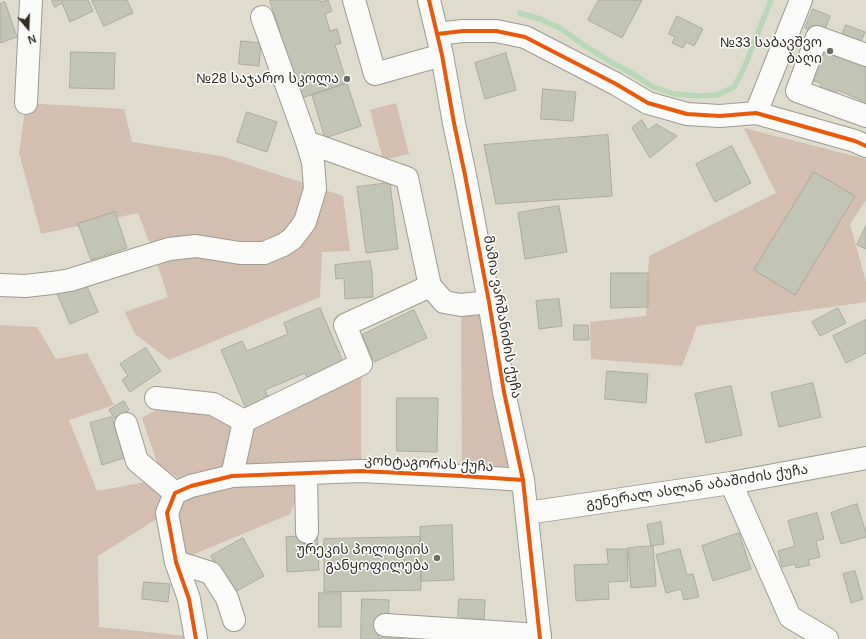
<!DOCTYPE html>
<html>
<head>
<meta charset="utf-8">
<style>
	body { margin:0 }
	#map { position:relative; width:866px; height:639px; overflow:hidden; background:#dfdccd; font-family:Arial,sans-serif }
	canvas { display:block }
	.north { position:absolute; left:8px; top:8px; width:40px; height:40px; -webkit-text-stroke:3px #fff; paint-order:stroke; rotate:161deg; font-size:11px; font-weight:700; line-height:16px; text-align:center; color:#322f25 }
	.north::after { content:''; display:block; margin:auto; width:14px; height:18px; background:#322f25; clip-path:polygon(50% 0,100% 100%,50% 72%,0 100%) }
</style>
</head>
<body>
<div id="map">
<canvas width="866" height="639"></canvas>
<div class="north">N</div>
</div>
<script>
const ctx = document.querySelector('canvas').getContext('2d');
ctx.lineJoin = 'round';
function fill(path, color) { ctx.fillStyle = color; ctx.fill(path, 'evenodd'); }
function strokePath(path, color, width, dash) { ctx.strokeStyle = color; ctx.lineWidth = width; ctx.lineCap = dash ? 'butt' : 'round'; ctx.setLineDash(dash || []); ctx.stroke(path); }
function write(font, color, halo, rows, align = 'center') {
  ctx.font = font + ' Arial,"Noto Sans Georgian",sans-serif'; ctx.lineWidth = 3; ctx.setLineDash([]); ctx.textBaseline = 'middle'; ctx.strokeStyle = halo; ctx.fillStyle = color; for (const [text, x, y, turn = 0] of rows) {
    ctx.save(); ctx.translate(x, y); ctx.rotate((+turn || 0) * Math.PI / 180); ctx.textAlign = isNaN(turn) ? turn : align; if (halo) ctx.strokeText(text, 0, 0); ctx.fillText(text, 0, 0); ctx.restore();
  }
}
fill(new Path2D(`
	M26,103L124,109L132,142L221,156L343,196L350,251L322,252L320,297L169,360L135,334L125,312L168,297L154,254L138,213L41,234L19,153Z
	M396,103L409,154L383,160L370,110Z
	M744,128L866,159V200L850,224L866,282V302L697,326L682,366L591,359L590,322L646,316L649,256L776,193Z
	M489,302L523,480L462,476L461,305Z
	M0,325L37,327L56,359L87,353L114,405L69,420L97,491L146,482L191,486L158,465L142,418L174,400L244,421L361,364V471L306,474L290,514L176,562L166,513L98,556L99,627L196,637V639H0Z`), '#d3beb0');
strokePath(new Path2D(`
	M520,13L540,19L560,28L585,46L611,62L635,75L653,87L675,94L699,96L717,95L734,87L744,68L771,0`), '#b8d8b7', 5.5);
const building = new Path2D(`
	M52,0H88L93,11L70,22L62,3L55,7Z
	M92,0H127L133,13L104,26Z
	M270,0H320L321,2L328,0L332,11L325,14L330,31L337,29L341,43L335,45L347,83L302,98Z
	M599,0H642L622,38L588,20Z
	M5,2L17,37L0,43V4Z
	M813,9L830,16L823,35L805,28Z
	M677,16L703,29L694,46L686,42L683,48L672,43L675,37L669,34Z
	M846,25L865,32L858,48L840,40Z
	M241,41L261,43L259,66L239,64Z
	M820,46L866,64V116L856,112L861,100L837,90L836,93L820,87L822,84L807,78Z
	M71,52L115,53L114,89L70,88Z
	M506,53L516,90L485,99L475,63Z
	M347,83L361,126L325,138L312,95Z
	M543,89L576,92L573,121L541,119Z
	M247,112L277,122L267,152L237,142Z
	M642,120L648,130L656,124L677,136L650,158L632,128Z
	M608,135L612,196L496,204L484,145Z
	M732,146L751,183L715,202L696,164Z
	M814,172L855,196L795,295L754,270Z
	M390,183L398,249L366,253L357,187Z
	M559,206L567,252L525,259L518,213Z
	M115,212L127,248L91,260L78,224Z
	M866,226V249L857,245Z
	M370,261L372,273L373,297L345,299L344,278L336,279L335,265Z
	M611,273H648V307L611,308Z
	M84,279L98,312L70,324L56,291Z
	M559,299L562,326L539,329L536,301Z
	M320,308L346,369L310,384L305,373L265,390L270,401L247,411L221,350L242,341L247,351L288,334L284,323Z
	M838,308L846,323L820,336L812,322Z
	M414,310L427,338L374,362L362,335Z
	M866,320V353L846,363L833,336Z
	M574,325H588L589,340H574Z
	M146,348L161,371L130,392L122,380L128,376L120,364Z
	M607,371L648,374L646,403L605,399Z
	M813,383L821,417L779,427L771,393Z
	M731,386L742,435L706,443L695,394Z
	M397,398H438L437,452L397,451Z
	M124,401L129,410L115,419L109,410Z
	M112,417L124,458L102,465L90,423Z
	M857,504L866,533V537L841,544L831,513Z
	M817,513L824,539L816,541L820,557L808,560L810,565L796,568L795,564L782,567L778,551L795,546L788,521Z
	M661,522L664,544L651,546L647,525Z
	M452,525L454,580L421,581L420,527Z
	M739,533L751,569L713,581L702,546Z
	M317,536L319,570L287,572L286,537Z
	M420,537L421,590L324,592V539Z
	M243,538L264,576L231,594L211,556Z
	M653,546L656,586L631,588L628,548Z
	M607,549H627L628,581L608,582L609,599L576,601L574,565L608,564Z
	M680,549L687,575L693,574L699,597L684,600L681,589L666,593L656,555Z
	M855,571L863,599L851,603L843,574Z
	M144,582L170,584L168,602L142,599Z
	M319,593H341V627H319Z
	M362,599L389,600L388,634L476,639H361Z
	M459,599L485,600L484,623L458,622Z`);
fill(building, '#c3c5b4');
strokePath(building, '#abaa9f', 1);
const minor = new Path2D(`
	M354,0L375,74L442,55
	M429,0L442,55L454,123L465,175L489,302L504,392L523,480L540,639
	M262,17L307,142L407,178L430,286L444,302L461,305L489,302
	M437,34L463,31H496L525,37L616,84L648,103L687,114L720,116L756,113L855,141L866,146
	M866,55L817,37L797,91L866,116
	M26,103L31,0
	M756,113L801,0
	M0,285L25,286L52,283L70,280L169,249L196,246L240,253H264L283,245L292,239L305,222L315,189L313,162L307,142
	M156,398L213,404L244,421
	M126,424L137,461L175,493
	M306,474L307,532
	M232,476L244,421L361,364L345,325L430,286
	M731,483L790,617L827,639
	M527,513L731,483L866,458
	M176,562L211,573L227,598L234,620
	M385,625L540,635
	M196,639L189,599L176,562L167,513L175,493L191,486L232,476L361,471L462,476L523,480`);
strokePath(minor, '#9d9b8f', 24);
strokePath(minor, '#fafaf8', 22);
strokePath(new Path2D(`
	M429,0L442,55L454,123L465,175L489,302L504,392L523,480L540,639
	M437,34L463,31H496L525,37L616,84L648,103L687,114L720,116L756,113L855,141L866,146
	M196,639L189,599L176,562L167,513L175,493L191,486L232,476L361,471L462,476L523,480`), '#e8590c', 4);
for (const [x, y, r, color] of [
	[830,51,4,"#6f6c60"],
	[347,79,4,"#6f6c60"],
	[437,558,4,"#6f6c60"]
]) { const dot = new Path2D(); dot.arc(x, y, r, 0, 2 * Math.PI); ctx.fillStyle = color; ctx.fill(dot); strokePath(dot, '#fff', 1.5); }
write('14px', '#322f25', '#fff', [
	["№33 საბავშვო",822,43],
	["ბაღი",822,59],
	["№28 საჯარო სკოლა",339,79],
	["ურეკის პოლიციის",429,550],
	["განყოფილება",429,566]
], 'right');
write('14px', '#322f25', '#fff', [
	["მამია ვარშანიძის ქუჩა",502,317,80],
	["კოხტაგორას ქუჩა",429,464,3],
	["გენერალ ასლან აბაშიძის ქუჩა",697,487,-9]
]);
</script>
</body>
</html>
